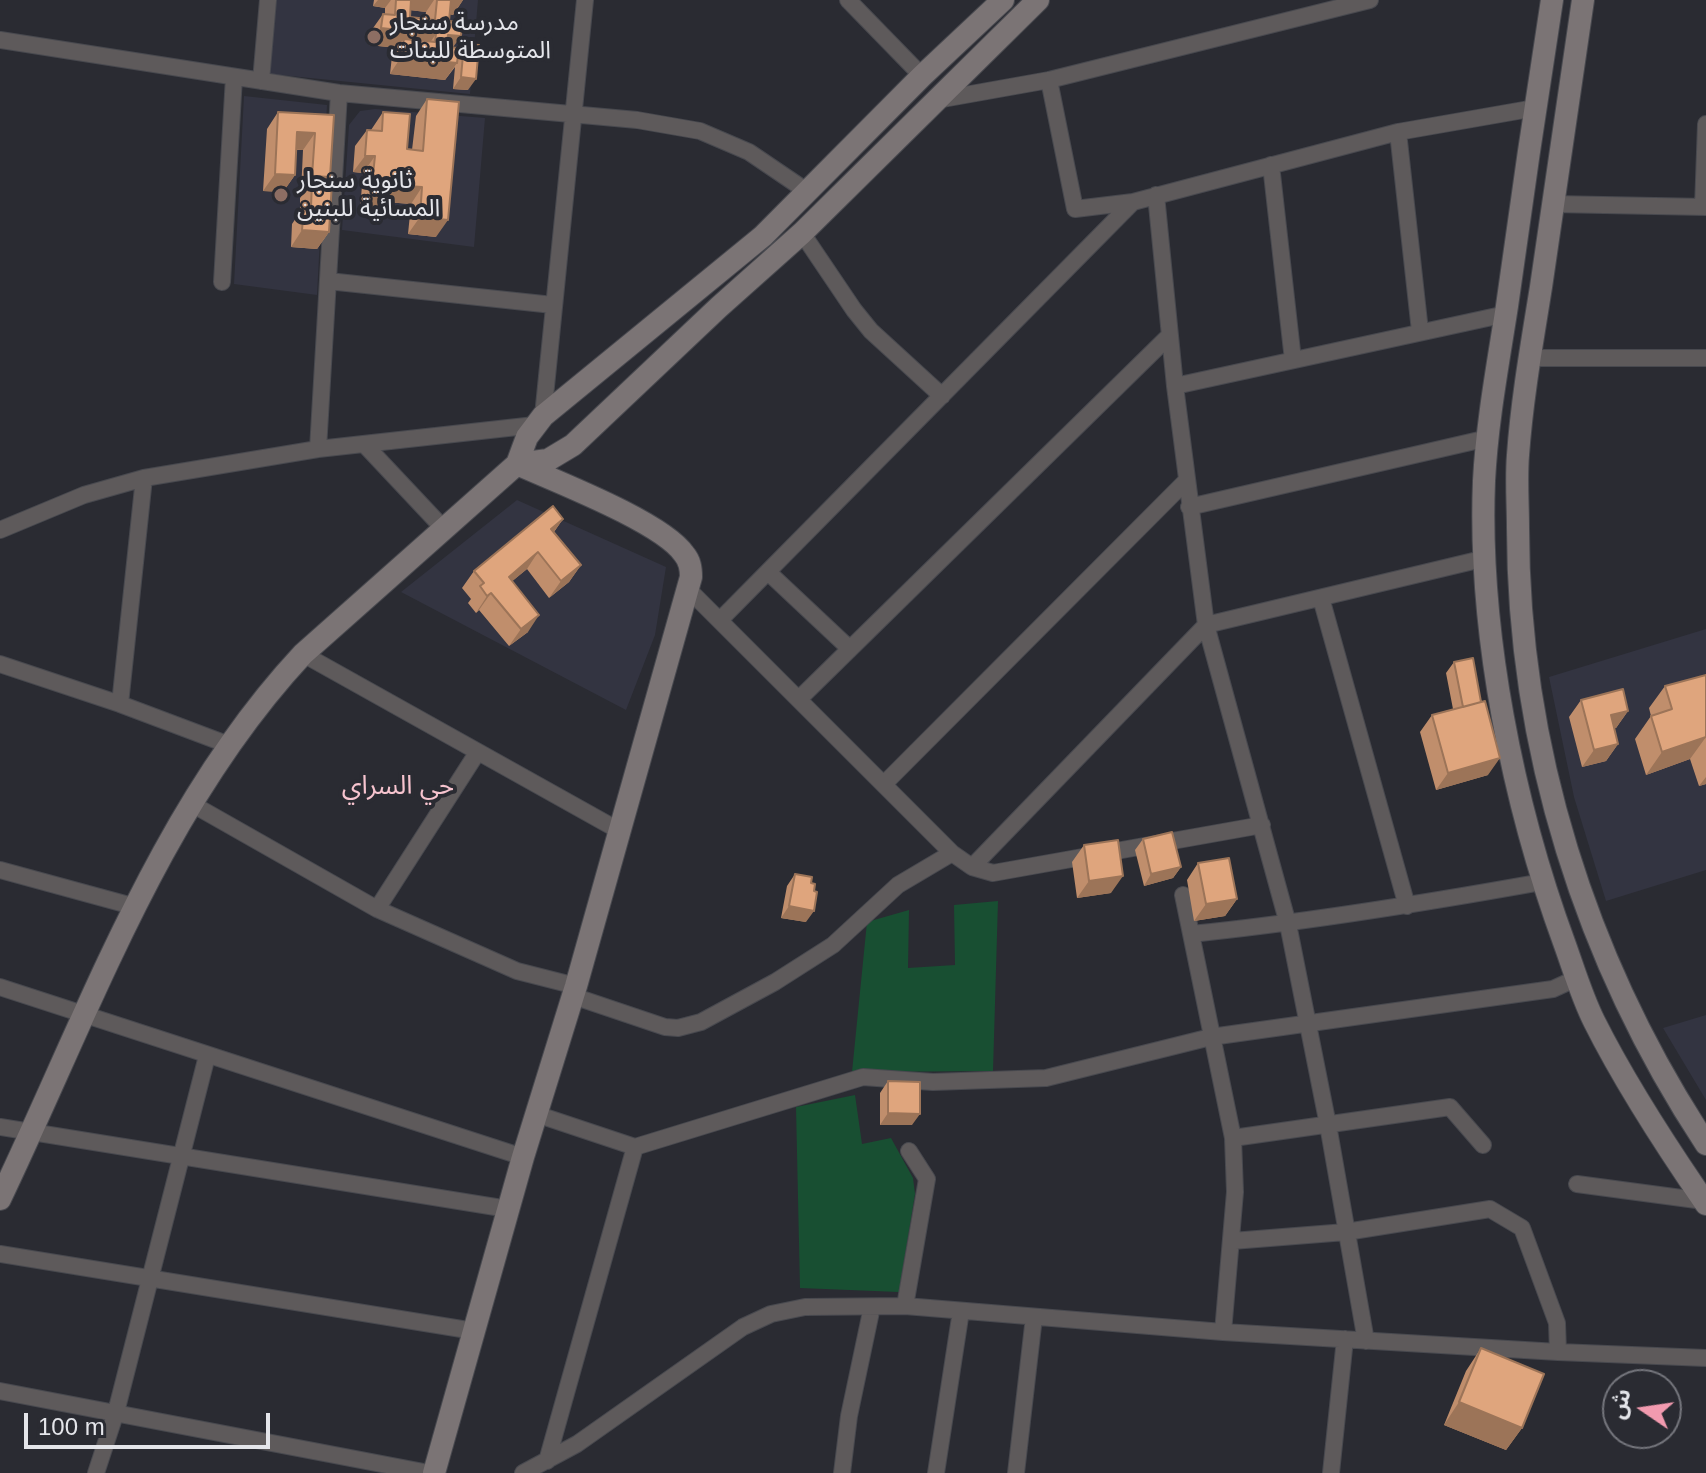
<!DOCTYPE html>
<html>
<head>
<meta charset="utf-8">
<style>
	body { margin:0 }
	#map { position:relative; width:1706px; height:1473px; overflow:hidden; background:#2a2b32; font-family:Arial,"Noto Sans Arabic",sans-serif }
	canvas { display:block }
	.north { position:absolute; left:1602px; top:1369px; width:80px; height:80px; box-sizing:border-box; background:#2a2b32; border:2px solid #74757c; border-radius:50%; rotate:283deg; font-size:22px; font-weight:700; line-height:32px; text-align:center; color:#e4e5ea }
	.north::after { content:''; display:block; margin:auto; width:28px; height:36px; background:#f29aaf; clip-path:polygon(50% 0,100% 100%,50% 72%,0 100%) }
	.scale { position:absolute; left:24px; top:1413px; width:246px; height:36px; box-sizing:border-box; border:4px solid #e4e5ea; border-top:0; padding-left:10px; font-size:24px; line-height:28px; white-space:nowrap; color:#e4e5ea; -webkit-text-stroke:6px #2a2b32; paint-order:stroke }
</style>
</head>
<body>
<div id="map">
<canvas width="1706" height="1473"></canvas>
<div class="north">ش</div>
<div class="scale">100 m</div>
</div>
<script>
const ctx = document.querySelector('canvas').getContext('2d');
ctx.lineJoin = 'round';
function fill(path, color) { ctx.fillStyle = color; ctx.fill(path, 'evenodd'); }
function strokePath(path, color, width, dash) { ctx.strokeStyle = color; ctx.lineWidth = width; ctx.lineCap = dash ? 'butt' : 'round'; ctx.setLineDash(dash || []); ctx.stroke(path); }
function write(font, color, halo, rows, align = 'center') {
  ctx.font = font + ' Arial,"Noto Sans Arabic",sans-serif'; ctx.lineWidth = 8; ctx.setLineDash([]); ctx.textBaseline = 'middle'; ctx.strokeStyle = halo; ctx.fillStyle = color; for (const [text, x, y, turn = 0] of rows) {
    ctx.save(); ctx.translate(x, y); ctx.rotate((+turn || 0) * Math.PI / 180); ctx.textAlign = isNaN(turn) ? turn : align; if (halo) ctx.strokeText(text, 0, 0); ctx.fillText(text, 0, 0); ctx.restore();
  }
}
fill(new Path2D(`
	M275,0H478L470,94L270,74Z
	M244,96L327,105L317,295L234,284Z
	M375,109L485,118L474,247L342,230L349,125L360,111Z
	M517,500L666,567L655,635L626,710L401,592Z
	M1706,629V870L1606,901L1574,797L1549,677Z
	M1706,1015V1100L1663,1028Z`), '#333441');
fill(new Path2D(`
	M998,901L993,1071L852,1072L867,922L909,910L908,968L955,965L954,905Z
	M855,1095L862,1144L891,1138L913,1178L915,1194L899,1292L800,1288L796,1107Z`), '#184f32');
const street = new Path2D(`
	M848,0L922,76
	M0,40L339,93L637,120L700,131L749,152L808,192
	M1049,80L1075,209L1133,202L1398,132L1535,108
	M261,81L268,0
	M937,100L1049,80L1370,0
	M1398,132L1420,331
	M1271,165L1293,360
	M1156,195L1175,386L1206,625L1288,924L1328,1125L1366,1341
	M1553,204L1706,207
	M1703,207L1706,124
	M802,233L854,310L871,331L942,396
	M328,281L553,305
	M222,282L234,77
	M1530,358H1706
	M1175,386L1506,314
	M543,416L585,0
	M365,445L443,528
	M318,449L339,93
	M1189,507L1488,438
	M0,530L84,495L144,478L318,449L535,425
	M768,572L850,649
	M688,589L952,853L972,867L1206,625L1486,558
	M1321,598L1407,906
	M720,620L1133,202
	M303,654L618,830
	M0,664L120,704L229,745
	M799,699L1170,335
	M120,704L144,478
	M884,784L1186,481
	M192,804L377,909L517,971L576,986
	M972,867L993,873L1262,825
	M0,870L136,907
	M1183,895L1233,1138L1235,1192L1223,1332
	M377,909L477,753
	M1191,934C1309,922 1425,903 1542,882
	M0,987L523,1157
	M573,996L665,1027L678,1028L701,1022L775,982L833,945L898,885L952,853
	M536,1114L635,1147L863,1077L933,1082L1046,1078L1211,1037L1553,989L1577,978
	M0,1127L508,1209
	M1233,1138L1450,1107L1483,1145
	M1577,1184L1704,1201
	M1232,1241L1346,1232L1490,1209L1522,1228L1557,1323L1558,1352
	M0,1254L474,1331
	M905,1306L927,1179L909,1151
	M0,1391L429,1473
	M547,1461L635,1147
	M96,1473L116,1412L207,1056
	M523,1473L577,1444L743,1327L771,1314L805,1307L905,1306L1223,1332L1558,1352L1706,1358
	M842,1473L849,1416L872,1307
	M936,1473L961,1311
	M1016,1473L1034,1317
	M1331,1473L1345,1339`);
const secondary = new Path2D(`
	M1552,0C1536,102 1521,204 1507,306C1498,364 1487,422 1484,481C1478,631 1513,804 1565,945C1574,970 1582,997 1594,1021C1626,1085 1666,1146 1706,1204
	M1583,0C1569,96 1555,192 1541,287C1532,343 1522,399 1518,455C1516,479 1518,504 1518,528C1518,747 1586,962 1706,1144
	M518,464L548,460L573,445L719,307L802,233L1038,0
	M0,1199C89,1013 160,807 303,654L517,464L527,437L543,416L763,236L922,76L1003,0
	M434,1473L523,1157L576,986L691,577C691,568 690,561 684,554C662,522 555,481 517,464`);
strokePath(street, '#48494f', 18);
strokePath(secondary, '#48494f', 24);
strokePath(street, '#5e5a5b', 16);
strokePath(secondary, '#7b7475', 22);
fill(new Path2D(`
	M374,0H463L453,15L450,14L449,21L453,47L458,51L464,44L468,90L453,89L455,67L445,80L390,74L392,56L397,48L369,45L371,31L383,14H385V8L373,6ZM410,10L426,12L425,18L410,17Z
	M427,99L436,237L408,234L411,204L386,202L379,212L360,210L363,173L353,172L355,146L367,130H371L383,112L407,149L412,150L416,116Z
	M278,112L334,115L330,177L327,182L329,232L317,249L291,247L292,224L300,212V198L304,193H301L303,150H296L295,175L283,192L263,191L267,129Z
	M563,519L554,532L581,565L569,582L549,598L527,569L512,581L528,632L509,646L479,610L476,613L468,603L471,599L462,588L474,571Z
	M1454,662L1488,775L1436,790L1420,732L1432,715L1453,709L1446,673Z
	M1706,675V784L1699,786L1690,759L1646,775L1635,739L1651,716L1649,708L1665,686Z
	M1581,700L1628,711L1616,728H1614L1618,744L1606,761L1582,767L1569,717Z
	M1143,839L1181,867L1173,878L1144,886L1135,850Z
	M1084,845L1111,893L1077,898L1072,862Z
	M1198,863L1237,899L1225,916L1194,921L1187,880Z
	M795,874L806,922L781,918L787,886Z
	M888,1081L912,1125H880V1093Z
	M1481,1348L1522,1428L1506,1450L1444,1425L1466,1371Z`), '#c08e6c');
fill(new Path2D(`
	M378,0H391L385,8L373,6Z
	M407,0H434L426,12L400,9Z
	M449,0H463L453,15L440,13Z
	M381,28L436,34L424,51L404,39L397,48L369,45Z
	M448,35L461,36L449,53L436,52Z
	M401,57L457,63L445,80L390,74Z
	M461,77L476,79L468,90L453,89Z
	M297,132L315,133L303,150L285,149Z
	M365,156H375L363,173L353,172Z
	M275,174L295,175L283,192L263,191Z
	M312,176L330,177L318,194L312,181L304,193H301Z
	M392,185L422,187L411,204L386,202L379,212L360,210L371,193Z
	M420,217L448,220L436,237L408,234Z
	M302,230L329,232L317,249L291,247Z
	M563,519L551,536V529Z
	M538,552L527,569L497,594L509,577Z
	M581,565L569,582L549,598L561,581Z
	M491,593L479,610L476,613L487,596Z
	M539,615L528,632L509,646L521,629Z
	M1628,711L1616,728L1599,732L1611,715Z
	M1706,737L1690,759L1646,775L1662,752Z
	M1618,744L1606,761L1582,767L1594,750Z
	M1500,758L1488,775L1436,790L1448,773Z
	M1706,777V784L1699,786Z
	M1181,867L1173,878L1144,886L1151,874Z
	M1123,876L1111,893L1077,898L1089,881Z
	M1237,899L1225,916L1194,921L1206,904Z
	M789,906L814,911L806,922L781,918Z
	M888,1113L920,1114L912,1125H880Z
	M1459,1402L1522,1428L1506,1450L1444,1425Z`), '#9c7458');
const building = new Path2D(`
	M396,0H411L410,17L435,20L437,0H451L449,21L462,22L461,36L448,35L446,47L459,48L457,63L401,57L404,39L435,42L436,34L381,28L383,14L395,15Z
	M464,44L479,45L476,79L461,77Z
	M427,99L459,102L448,220L420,217L422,187L392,185L391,195L371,193L375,156H365L367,130L382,131L383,112L410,114L407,149L423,151Z
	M278,112L334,115L330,177L312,176L315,133L297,132L295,175L275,174Z
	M312,181L332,182L329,232L302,230L304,207H311Z
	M553,506L563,519L551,529L581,565L561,581L538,552L509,577L539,615L521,629L491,593L487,596L480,586L484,583L474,571Z
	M1473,658L1481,702L1463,707L1454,662Z
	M1706,675V737L1662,752L1651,716L1672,709L1665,686Z
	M1623,689L1628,711L1611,715L1618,744L1594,750L1581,700Z
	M1485,701L1500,758L1448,773L1432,715Z
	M1172,832L1181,867L1151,874L1143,839Z
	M1118,840L1123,876L1089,881L1084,845Z
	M1229,858L1237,899L1206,904L1198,863Z
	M795,874L812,877L811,883L815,884L814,891L817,892L814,911L789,906Z
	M888,1081L920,1082V1114L888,1113Z
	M1481,1348L1544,1374L1522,1428L1459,1402Z`);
fill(building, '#dfa57d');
strokePath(building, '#9c7458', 2);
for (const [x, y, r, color] of [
	[374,37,8,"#8d6e63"],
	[281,195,8,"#8d6e63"]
]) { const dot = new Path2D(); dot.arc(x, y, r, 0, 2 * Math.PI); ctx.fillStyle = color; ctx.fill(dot); strokePath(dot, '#2a2b32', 3); }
write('24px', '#e4e5ea', '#2a2b32', [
	["مدرسة سنجار",390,23],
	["المتوسطة للبنات",390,51],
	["ثانوية سنجار",297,181],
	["المسائية للبنين",297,209]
], 'left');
write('26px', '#f7c4cf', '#2a2b32', [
	["حي السراي",398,787]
]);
</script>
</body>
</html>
